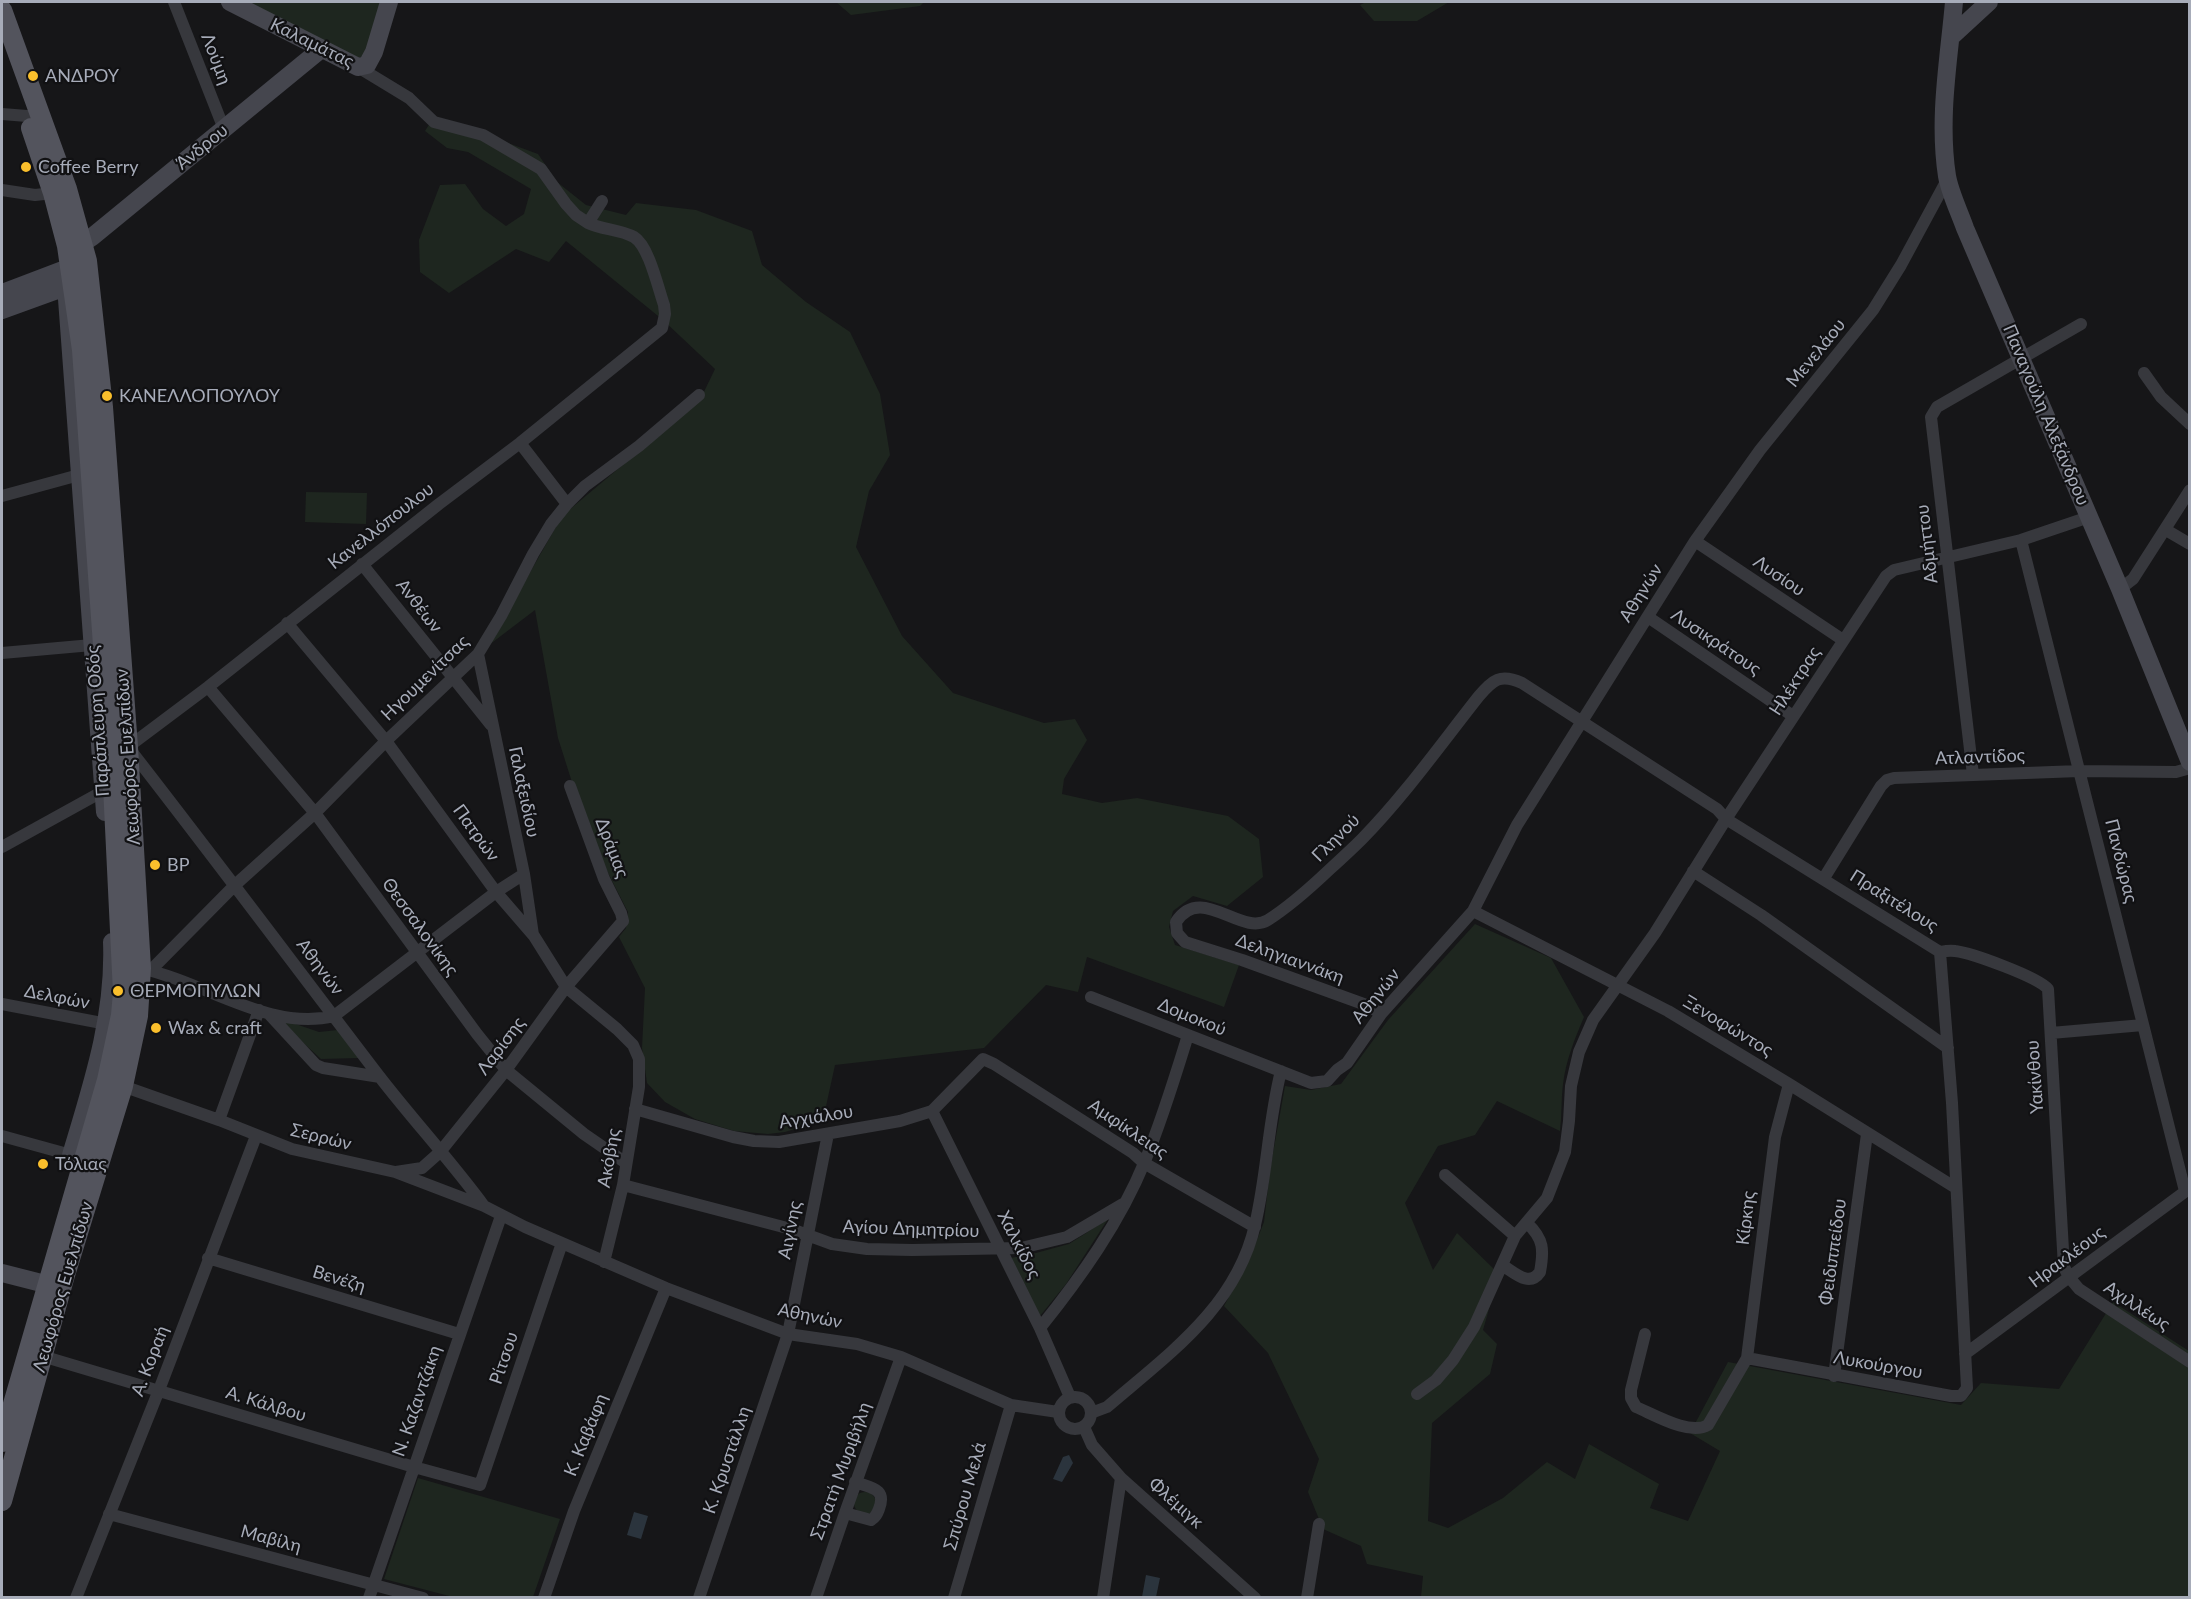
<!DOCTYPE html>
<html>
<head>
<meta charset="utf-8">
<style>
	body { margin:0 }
	#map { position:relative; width:2191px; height:1599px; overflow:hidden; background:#161618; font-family:Lato,sans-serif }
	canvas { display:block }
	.frame { position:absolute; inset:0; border:3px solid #a7acb9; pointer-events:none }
</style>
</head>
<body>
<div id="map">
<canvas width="2191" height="1599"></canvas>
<div class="frame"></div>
</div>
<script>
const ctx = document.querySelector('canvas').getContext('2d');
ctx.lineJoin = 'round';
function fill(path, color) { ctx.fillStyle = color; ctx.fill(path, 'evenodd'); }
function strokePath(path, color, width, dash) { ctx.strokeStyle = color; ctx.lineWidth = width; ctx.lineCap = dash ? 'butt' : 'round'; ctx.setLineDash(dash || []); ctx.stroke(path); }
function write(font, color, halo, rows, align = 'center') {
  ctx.font = font + ' Lato,sans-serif'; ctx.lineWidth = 4.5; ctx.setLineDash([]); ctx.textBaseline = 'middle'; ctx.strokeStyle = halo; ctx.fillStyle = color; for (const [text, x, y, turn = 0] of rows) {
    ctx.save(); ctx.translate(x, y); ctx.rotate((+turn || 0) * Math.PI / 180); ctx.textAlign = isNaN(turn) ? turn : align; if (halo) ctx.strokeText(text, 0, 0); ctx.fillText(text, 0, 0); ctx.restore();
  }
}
fill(new Path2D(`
	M248,2H381L367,53L361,57L352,58Z
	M836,2H924L920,6L851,15Z
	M1366,2H1449L1417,21H1374L1360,5Z
	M448,121L538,154L557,182L586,205L626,215L636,203L696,210L752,231L762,265L806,302L850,332L880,394L890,455L869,491L856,547L902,636L953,693L1044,723L1075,719L1087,740L1064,779L1062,794L1102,803L1137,798L1228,816L1259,839L1263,877L1227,906L1193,896L1173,911L1169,927L1175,945L1239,965L1224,1007L1087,957L1078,992L1046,985L984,1048L835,1065L823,1120L785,1132L768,1134L734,1131L695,1119L665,1102L647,1083L642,1048L645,988L619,937L626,928L628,912L589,836L558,738L535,610L489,645L562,516L700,400L715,369L663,320L566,241L549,262L516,249L449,293L420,272L419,240L440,185L465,184L483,209L506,226L524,214L531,189L468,152L447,148L425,131L430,123Z
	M306,492L367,493L366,524L305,522Z
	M1475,924L1551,958L1584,1017C1575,1038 1566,1060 1563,1084C1561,1099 1562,1115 1560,1131L1497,1101L1475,1135L1438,1146L1405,1203L1433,1270L1457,1233L1499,1274L1483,1330L1497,1344L1490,1374L1432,1423L1428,1521L1448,1528L1503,1498L1547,1462L1575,1479L1589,1444L1659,1484L1650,1508L1688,1521L1720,1451L1690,1433L1728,1362L1961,1405L1981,1383L2059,1389L2113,1302L2189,1351V1597H1421L1423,1576L1367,1564L1361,1546L1323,1529L1308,1492L1319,1459L1268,1353L1224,1306L1249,1260L1264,1222L1270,1170L1285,1086L1311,1090L1341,1084L1388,1020Z
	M275,1017L319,1032L338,1030L359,1058L321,1059Z
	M1108,1219L1066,1284L1040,1316L1011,1258L1036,1253L1069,1244Z
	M418,1478L560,1519L533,1597H453L384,1579Z
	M854 1503a11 11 0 1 1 22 0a11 11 0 1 1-22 0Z`), '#1e261f');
fill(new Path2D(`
	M1069,1455L1073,1463L1062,1482L1053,1479L1063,1457Z
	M634,1512L648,1516L641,1539L627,1535Z
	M1146,1575L1160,1578L1156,1597H1142Z`), '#2b343d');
strokePath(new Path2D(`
	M174,2L224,129
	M358,67L409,98L434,122L483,135L541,169L566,204L576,215L588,223
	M2,114L27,116
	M2,190L35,195L53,193
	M2144,373L2161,397L2190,424
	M520,443L567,504
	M2,496L79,475
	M2166,530L2190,544
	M2021,540L2185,1191
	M1695,541L1843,640
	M362,564L491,725
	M2120,589L2133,579L2190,490
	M1648,617L1793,716
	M287,623L386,741L496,892L534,936L566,987L617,1029L633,1045L639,1059V1087L623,1185L604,1262
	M2,653L92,645
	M478,654L524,874L533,935
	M208,687L315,813L477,1034L506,1070L584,1134L626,1163
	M1973,775L1931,417L1937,407L2081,324
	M2,847L107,789
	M1693,871L1761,915L1948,1048
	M1824,878L1881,786L1887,780L1894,778L2079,771L2176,772L2190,768
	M1473,911L1668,1011L1789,1084L1956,1188
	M1940,952C1945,951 1949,950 1955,951C1972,953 2038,977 2048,989L2064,1267L2069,1277L2079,1289L2190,1362
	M143,969C205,982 270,1032 334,1016L496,892L524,874
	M151,970L235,885L315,813L386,741L478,654L501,616L533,554L551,524L567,504L585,486L639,446L699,395
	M1091,997L1311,1083L1327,1081L1337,1070L1347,1063L1381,1014L1473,911L1517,825L1695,541L1760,450L1873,310L1901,265L1948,178
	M2,1004L107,1024
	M269,1014L316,1065L323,1068L380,1077
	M1381,1014L1369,1006L1242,960L1185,942L1177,933L1176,922C1201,883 1241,937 1268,920C1290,906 1310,888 1329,870C1340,860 1351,850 1362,839C1405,795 1441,744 1479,696C1493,680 1500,673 1522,683L1717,809L1726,819L1940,952L1952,1103L1967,1388L1961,1396H1951L1747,1358
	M2051,1033L2143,1025
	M117,1084L219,1120L292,1149L395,1172L484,1206L525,1227L666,1288L788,1334L857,1344L901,1357L1011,1405L1058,1412
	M635,1109L733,1137L754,1141L779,1142L900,1121L932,1111L983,1059L994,1064L1133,1153L1144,1163L1255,1227
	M932,1111L1040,1328L1070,1397
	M219,1120L259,1010
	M2,1136L71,1155
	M396,1172L422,1168L440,1152L506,1070L566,987L623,921L621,913L604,879L570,786
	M1445,1175L1515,1236
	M623,1185L791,1229L832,1244L867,1249L912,1250L1021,1248L1067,1237L1123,1204
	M484,1206C451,1161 413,1120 379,1076C295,966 213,856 128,747L208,687L439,504L520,443L662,328L665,314L664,305C658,288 649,246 634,237C620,229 603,230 588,223L602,201
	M208,1258L459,1334
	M1502,1265C1514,1272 1529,1288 1540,1272C1544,1250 1544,1239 1527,1223
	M1040,1328C1081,1277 1120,1222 1145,1161C1162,1120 1175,1077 1188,1035
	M1645,1334L1631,1390V1398L1636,1407C1655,1415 1690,1436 1708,1425L1747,1358L1775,1137L1789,1084
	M1965,1354L2190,1188
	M42,1356L414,1467L480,1485L562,1243
	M1834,1376L1867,1134
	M1417,1394L1436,1380L1453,1360L1474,1327L1515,1236L1547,1198L1565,1152L1569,1121L1571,1086L1579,1052L1593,1020L1655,933L1726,819L1886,576L1894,570L2021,540L2089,517
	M1059 1413a16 16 0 1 1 32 0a16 16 0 1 1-32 0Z
	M1091,1413L1107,1407C1167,1355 1236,1308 1255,1225C1267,1175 1268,1122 1281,1071
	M1084,1427L1092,1445L1121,1478L1255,1598
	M845,1513L871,1520C876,1517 877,1514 879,1509C887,1488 871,1488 855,1482
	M109,1514L423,1598
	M76,1598L159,1390L256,1136
	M369,1598L501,1216
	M544,1598L574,1511L666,1288
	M699,1598L788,1334L828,1134
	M816,1598L845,1513L901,1357
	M954,1598L1011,1405
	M1103,1598L1121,1478
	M1307,1598L1319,1524`), '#37383d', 12);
strokePath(new Path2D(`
	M230,2L358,67L367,65L374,52L389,2
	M1954,2C1949,59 1938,118 1947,176C1950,193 1959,211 1965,228L2120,589L2190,762
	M1951,37L1989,2
	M83,243L92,237L320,50
	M2,293L84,262
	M67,299L105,812
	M2,310L82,281
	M83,1159L71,1155C92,1085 115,1016 112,942
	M2,1273L61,1288`), '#45464e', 18);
strokePath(new Path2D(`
	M2,10L67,189L87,261L103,407L128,747L141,968L138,1016L123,1086L65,1275L2,1501
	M2,1442L107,1080L121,1015L123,993L113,786L82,350L67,246L53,193L31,128`), '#53545d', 20);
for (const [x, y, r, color] of [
	[33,76,6,"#fabf2c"],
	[26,167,6,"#fabf2c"],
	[107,396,6,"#fabf2c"],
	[155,865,6,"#fabf2c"],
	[118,991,6,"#fabf2c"],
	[156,1028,6,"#fabf2c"],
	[43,1164,6,"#fabf2c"]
]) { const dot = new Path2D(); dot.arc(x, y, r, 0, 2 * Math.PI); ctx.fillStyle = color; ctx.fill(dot); strokePath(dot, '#111113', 2); }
write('18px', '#a7acb9', '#111113', [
	["Καλαμάτας",312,43,26],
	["Λούμη",216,59,69],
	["Άνδρου",202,147,-39],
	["Μενελάου",1816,353,-51],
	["Παναγούλη Αλεξάνδρου",2046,415,67],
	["Κανελλόπουλου",381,526,-38],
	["Αδμήττου",1927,544,-97],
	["Λυσίου",1779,576,34],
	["Αθηνών",1641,593,-58],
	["Ανθέων",419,606,52],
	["Λυσικράτους",1716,642,34],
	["Ηγουμενίτσας",425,678,-44],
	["Ηλέκτρας",1795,681,-57],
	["Παράπλευρη Οδός",98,721,-94],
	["Λεωφόρος Ευελπίδων",128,757,-94],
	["Ατλαντίδος",1980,757,-2],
	["Γαλαξειδίου",524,792,78],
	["Πατρών",476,833,54],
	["Γληνού",1336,838,-45],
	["Δράμας",612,848,69],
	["Πανδώρας",2121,861,76],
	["Πραξιτέλους",1894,901,32],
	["Θεσσαλονίκης",420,927,54],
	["Δεληγιαννάκη",1290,959,20],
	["Αθηνών",320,967,53],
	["Αθηνών",1376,996,-51],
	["Δελφών",57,997,11],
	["Δομοκού",1192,1017,22],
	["Ξενοφώντος",1728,1026,31],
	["Λαρίσης",501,1046,-53],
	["Υακίνθου",2035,1077,-94],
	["Αγχιάλου",816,1117,-9],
	["Αμφίκλειας",1128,1129,34],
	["Σερρών",321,1137,14],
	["Ακόβης",609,1158,-80],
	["Κίρκης",1746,1218,-83],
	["Αγίου Δημητρίου",911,1229,2],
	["Αιγίνης",790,1230,-79],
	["Χαλκίδος",1019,1245,63],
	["Φειδιππείδου",1833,1252,-82],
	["Ηρακλέους",2067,1257,-37],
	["Βενέζη",339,1279,17],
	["Λεωφόρος Ευελπίδων",63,1287,-74],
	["Αχιλλέως",2137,1306,33],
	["Αθηνών",810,1316,12],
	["Ρίτσου",504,1358,-71],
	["Α. Κοραή",150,1361,-69],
	["Λυκούργου",1878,1365,10],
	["Ν. Καζαντζάκη",417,1401,-71],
	["A. Κάλβου",266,1404,17],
	["Κ. Καβάφη",586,1435,-68],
	["Κ. Κρυστάλλη",727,1460,-71],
	["Στρατή Μυριβήλη",841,1471,-70],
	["Σπύρου Μελά",965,1496,-74],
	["Φλέμιγκ",1176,1503,42],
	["Μαβίλη",271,1539,15]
]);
write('18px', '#a7acb9', '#111113', [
	["ΑΝΔΡΟΥ",45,76],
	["Coffee Berry",38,167],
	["ΚΑΝΕΛΛΟΠΟΥΛΟΥ",119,396],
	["BP",167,865],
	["ΘΕΡΜΟΠΥΛΩΝ",130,991],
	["Wax & craft",168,1028],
	["Τόλιας",55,1164]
], 'left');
</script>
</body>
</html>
